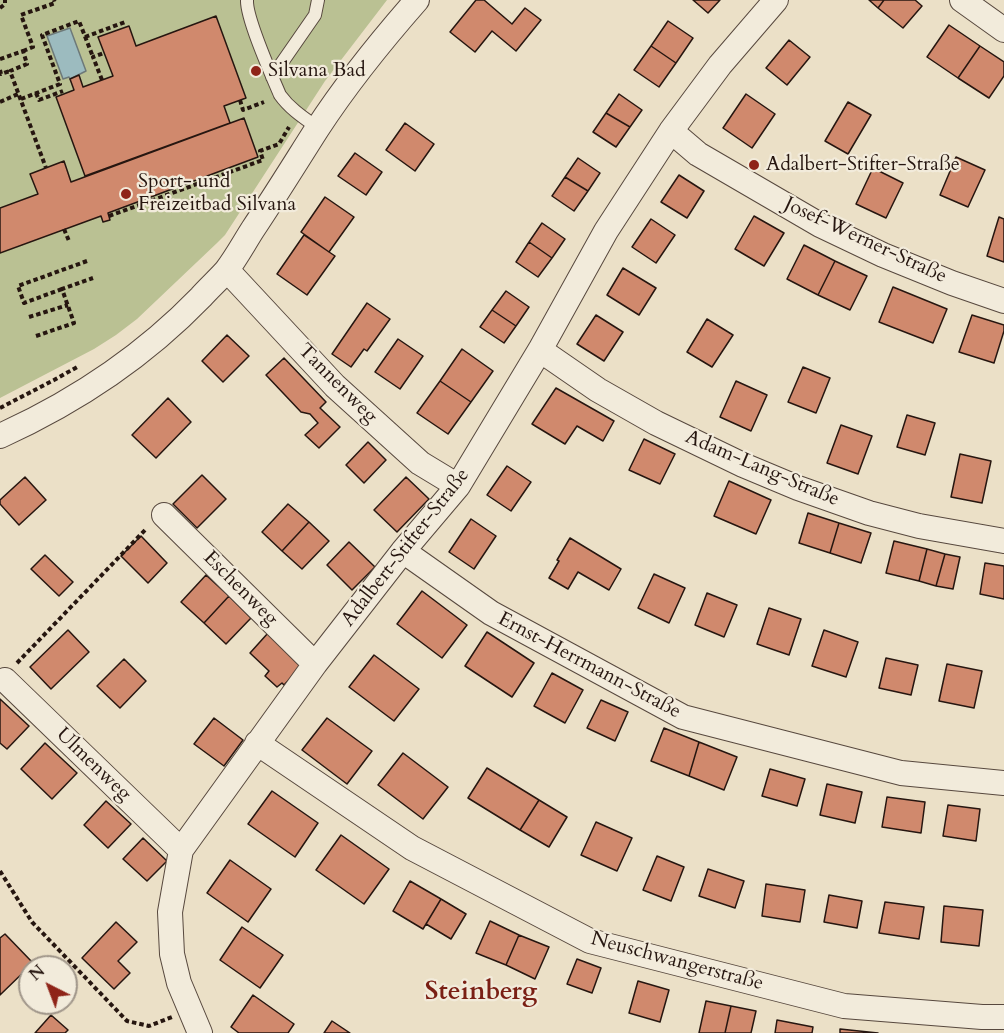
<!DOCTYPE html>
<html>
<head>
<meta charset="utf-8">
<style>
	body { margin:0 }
	#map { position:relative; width:1004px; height:1033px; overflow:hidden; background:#ebe0c7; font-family:Cardo,serif }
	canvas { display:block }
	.north { position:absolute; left:18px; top:955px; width:60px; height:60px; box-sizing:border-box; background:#f2ebdb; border:2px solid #a0968a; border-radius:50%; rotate:318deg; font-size:16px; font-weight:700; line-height:24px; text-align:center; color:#261610 }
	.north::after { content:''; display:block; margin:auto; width:21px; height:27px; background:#8f2418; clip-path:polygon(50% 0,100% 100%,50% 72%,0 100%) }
</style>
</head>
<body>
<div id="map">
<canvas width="1004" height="1033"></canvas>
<div class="north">N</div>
</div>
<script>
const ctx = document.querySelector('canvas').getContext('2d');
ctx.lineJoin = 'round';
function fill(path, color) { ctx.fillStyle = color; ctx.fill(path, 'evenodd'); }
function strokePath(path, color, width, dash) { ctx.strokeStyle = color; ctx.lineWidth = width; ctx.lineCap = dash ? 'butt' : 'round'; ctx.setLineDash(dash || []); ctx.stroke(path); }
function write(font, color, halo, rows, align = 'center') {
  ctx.font = font + ' Cardo,serif'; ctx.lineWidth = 4.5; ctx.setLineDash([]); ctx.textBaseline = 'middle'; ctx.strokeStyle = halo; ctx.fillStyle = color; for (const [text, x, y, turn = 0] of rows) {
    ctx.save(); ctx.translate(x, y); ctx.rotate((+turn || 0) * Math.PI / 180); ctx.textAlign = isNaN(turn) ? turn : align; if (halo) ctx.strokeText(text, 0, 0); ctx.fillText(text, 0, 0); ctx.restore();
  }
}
fill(new Path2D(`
	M0,0H387L325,81L225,235L217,243L137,319L116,335L94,349L0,398Z`), '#bac193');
const water = new Path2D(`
	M70,28L86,71L70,79L69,77L63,79L47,36Z`);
fill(water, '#9cbbbf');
strokePath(water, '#6d7979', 1.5);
const building = new Path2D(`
	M476,0H484L512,24L525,8L541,20L516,51L492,31L475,52L450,32Z
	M693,0H720L708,13Z
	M869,0H884L878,8Z
	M884,0H915L922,6L903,28L878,8Z
	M216,16L246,98L224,106L230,123L85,176L56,97L74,90L70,79L79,75L83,87L113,76L98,37L129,26L136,46Z
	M668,21L693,38L676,63L651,46Z
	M949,25L980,46L958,78L927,57Z
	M789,40L810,57L787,85L766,68Z
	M651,46L676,63L659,87L634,70Z
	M980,46L1004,62V76L989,98L958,78Z
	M619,94L642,110L630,127L606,113Z
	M746,94L775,114L752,148L723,128Z
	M848,102L871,115L848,154L825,141Z
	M606,113L630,127L616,147L593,132Z
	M244,118L258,157L108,213L110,220L103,222L101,216L0,253V208L38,194L30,174L64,161L71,182Z
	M405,123L434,144L415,171L386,150Z
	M355,153L382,172L366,195L338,176Z
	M956,157L985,170L968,207L940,195Z
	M578,158L600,173L588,191L565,177Z
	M873,168L903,183L886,218L856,204Z
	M679,175L704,191L687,218L661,202Z
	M565,177L588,191L574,211L552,196Z
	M325,197L354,217L329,252L301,232Z
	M754,216L784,233L764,266L735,249Z
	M999,217L1004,219V262L987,256Z
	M651,219L675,235L656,263L632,247Z
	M542,223L565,239L552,258L529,242Z
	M304,235L335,256L307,295L277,274Z
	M529,242L552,258L538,277L516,262Z
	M804,245L835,261L818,295L787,279Z
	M835,261L867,276L850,310L818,295Z
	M623,268L656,288L639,315L607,295Z
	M893,287L947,309L933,343L879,322Z
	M506,291L529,307L516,326L492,310Z
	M367,303L390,319L367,351L364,349L351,367L332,354Z
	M492,310L516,326L504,343L480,327Z
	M596,315L623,332L604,361L577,344Z
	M972,315L1004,325V331L994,363L959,352Z
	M707,319L733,335L712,367L687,352Z
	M227,335L249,356L223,382L202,361Z
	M398,339L423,356L400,389L375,372Z
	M462,349L493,371L471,402L440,381Z
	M284,358L326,402L320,408L340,427L319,448L305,435L318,423L310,414L301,412L266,375Z
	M803,367L830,378L816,413L788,402Z
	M440,381L471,402L448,434L417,413Z
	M736,381L767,395L751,431L720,417Z
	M556,388L614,421L603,441L577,426L565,444L532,424Z
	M168,398L191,422L156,458L132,435Z
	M907,415L935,423L925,455L897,447Z
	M841,425L872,436L858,474L827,463Z
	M644,439L675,454L660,484L629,470Z
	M368,442L386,460L364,483L346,465Z
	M960,454L991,461L982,503L951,497Z
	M507,466L531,482L511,511L487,495Z
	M202,475L226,499L197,528L173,504Z
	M25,477L46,500L19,525L0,504V500Z
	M406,477L429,499L397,532L374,510Z
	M729,481L771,500L756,534L714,516Z
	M288,504L309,522L282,551L262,532Z
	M808,513L839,523L830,553L799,543Z
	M471,519L496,536L474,569L449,552Z
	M309,522L329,541L302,569L282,551Z
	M839,523L871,533L861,563L830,553Z
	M141,536L167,563L148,583L121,556Z
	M570,538L621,569L609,590L578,572L568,589L549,578L559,561L557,560Z
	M894,541L927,549L919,581L886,573Z
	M349,542L375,567L352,590L327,565Z
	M927,549L945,554L936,586L919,581Z
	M945,554L960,557L953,589L936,586Z
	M45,555L73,582L59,596L31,569Z
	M985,563L1004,566V599L980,594Z
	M654,574L685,588L669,623L638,608Z
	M206,575L229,596L204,623L181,602Z
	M422,591L467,625L442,658L397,624Z
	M707,593L737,605L724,637L695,625Z
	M229,596L251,618L226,644L204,623Z
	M769,608L801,619L789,655L757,644Z
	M68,630L89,652L51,689L30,667Z
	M824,630L858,642L846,677L812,666Z
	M487,632L534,663L512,697L465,666Z
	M268,633L302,666L284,685L282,683L277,687L265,676L269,671L250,653Z
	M374,655L419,689L394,721L349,687Z
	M886,658L918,665L911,695L879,688Z
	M124,659L146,681L120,708L97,686Z
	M947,664L982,671L974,708L939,701Z
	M552,673L583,690L565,723L534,706Z
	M0,699L29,726L7,749L0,743Z
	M601,700L628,712L615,741L587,728Z
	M214,718L243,740L224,766L194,744Z
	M327,718L372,751L347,784L302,750Z
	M664,728L699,742L689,776L651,761Z
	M699,742L737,757L724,790L689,776Z
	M45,743L77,773L52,799L21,769Z
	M403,753L448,787L423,819L378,785Z
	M487,768L539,800L520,830L468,798Z
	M770,769L805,779L797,806L762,796Z
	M827,784L862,792L855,823L820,815Z
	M272,791L318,823L295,857L248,824Z
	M887,797L925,802L921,833L882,827Z
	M539,800L567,817L549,847L520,830Z
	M106,801L131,824L108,848L84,825Z
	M948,805L980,809L976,841L943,836Z
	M596,822L632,838L617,871L581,855Z
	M341,835L389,869L364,904L316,870Z
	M143,838L167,861L147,881L123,859Z
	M657,856L684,867L671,901L643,890Z
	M230,860L271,889L248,922L207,893Z
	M708,869L744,881L735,908L699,896Z
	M410,881L441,899L423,929L393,911Z
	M766,884L805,890L800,922L762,916Z
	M829,895L862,901L857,928L824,922Z
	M441,899L466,914L451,939L426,924Z
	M885,902L924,907L919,939L879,933Z
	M944,906L983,910L979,946L941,942Z
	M490,921L519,935L506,965L476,953Z
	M116,922L137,942L118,961L130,973L114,989L82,958Z
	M242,927L283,955L260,988L220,960Z
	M5,934L33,963L0,995V938Z
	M519,935L549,947L535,979L506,965Z
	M577,959L601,968L592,993L567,984Z
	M638,981L669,990L660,1022L629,1013Z
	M253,995L294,1024L288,1033H239L231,1027Z
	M706,1001L731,1006L725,1033H699Z
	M731,1006L756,1011L751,1033H725Z
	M51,1015L68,1030L65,1033H35Z
	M777,1020L813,1027L812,1033H775Z
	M332,1021L350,1033H324Z
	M840,1029L878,1033H840Z`);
fill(building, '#d0896d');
strokePath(building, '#261610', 1.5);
const service = new Path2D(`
	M247,0C246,18 272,76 280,95C290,109 304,118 318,128
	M272,77L315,15L318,0`);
const minor = new Path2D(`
	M962,0L1004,30
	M671,131L698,154L820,225L883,255L952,283L1004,301
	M227,270L335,386L420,463L458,486
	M540,350L598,390L656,423L743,465L798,488L869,513L919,526L1004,541
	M0,436C75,402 144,356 201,297C209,288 218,280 226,271C236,258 244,243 253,229C275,196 296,162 317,129C347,83 381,41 417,0
	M164,515L315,664
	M403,551L491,613L683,717L901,773L1004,783
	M5,680L181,850
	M257,743L412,848L590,941L844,1006L982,1017H1004
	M200,1033L179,983L172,954L170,912L181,850L315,664L403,551L458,486L540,350L606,231L671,131L720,65L776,0`);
strokePath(service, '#57483e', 14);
strokePath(minor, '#57483e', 26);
strokePath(new Path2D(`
	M0,8L5,4V0
	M85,37L125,22
	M23,51L33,47L21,15L55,3L54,0
	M0,59L23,51L27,64L10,71L46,168
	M0,70L1,74L10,71
	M102,80L93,57L104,53
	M36,93L39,100L63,91
	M21,99L60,84L42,35L79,21L93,57
	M240,100L243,110L264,102
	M0,102L18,94
	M109,216L263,160L260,151L279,144L289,127
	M64,229L69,241
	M62,289L24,303L18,286L87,261
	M29,317L68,305
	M36,336L74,323L62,289L93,278
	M0,408L54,380L79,366
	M17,663L147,528
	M0,871L32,922L127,1021L149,1026L172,1017`), '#261610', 4, [4.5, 3]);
strokePath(service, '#f2ebdb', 12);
strokePath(minor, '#f2ebdb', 24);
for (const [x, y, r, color] of [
	[256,71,6,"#8f2418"],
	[754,165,6,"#8f2418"],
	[126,194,6,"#8f2418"]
]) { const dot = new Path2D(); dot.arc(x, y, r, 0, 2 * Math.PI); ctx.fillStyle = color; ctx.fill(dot); strokePath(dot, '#f2ebdb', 2); }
write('20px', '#261610', '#f2ebdb', [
	["Silvana Bad",268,71],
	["Adalbert-Stifter-Straße",766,165],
	["Sport- und",138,182],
	["Freizeitbad Silvana",138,205]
], 'left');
write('20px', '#261610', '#f2ebdb', [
	["Josef-Werner-Straße",865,241,25],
	["Tannenweg",337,384,45],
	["Adam-Lang-Straße",762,469,23],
	["Adalbert-Stifter-Straße",406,548,-52],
	["Eschenweg",240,589,45],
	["Ernst-Herrmann-Straße",589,666,28],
	["Ulmenweg",93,765,44],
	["Neuschwangerstraße",677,962,15]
]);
write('bold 26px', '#7a1f14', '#f2ebdb', [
	["Steinberg",481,993]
]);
</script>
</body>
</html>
